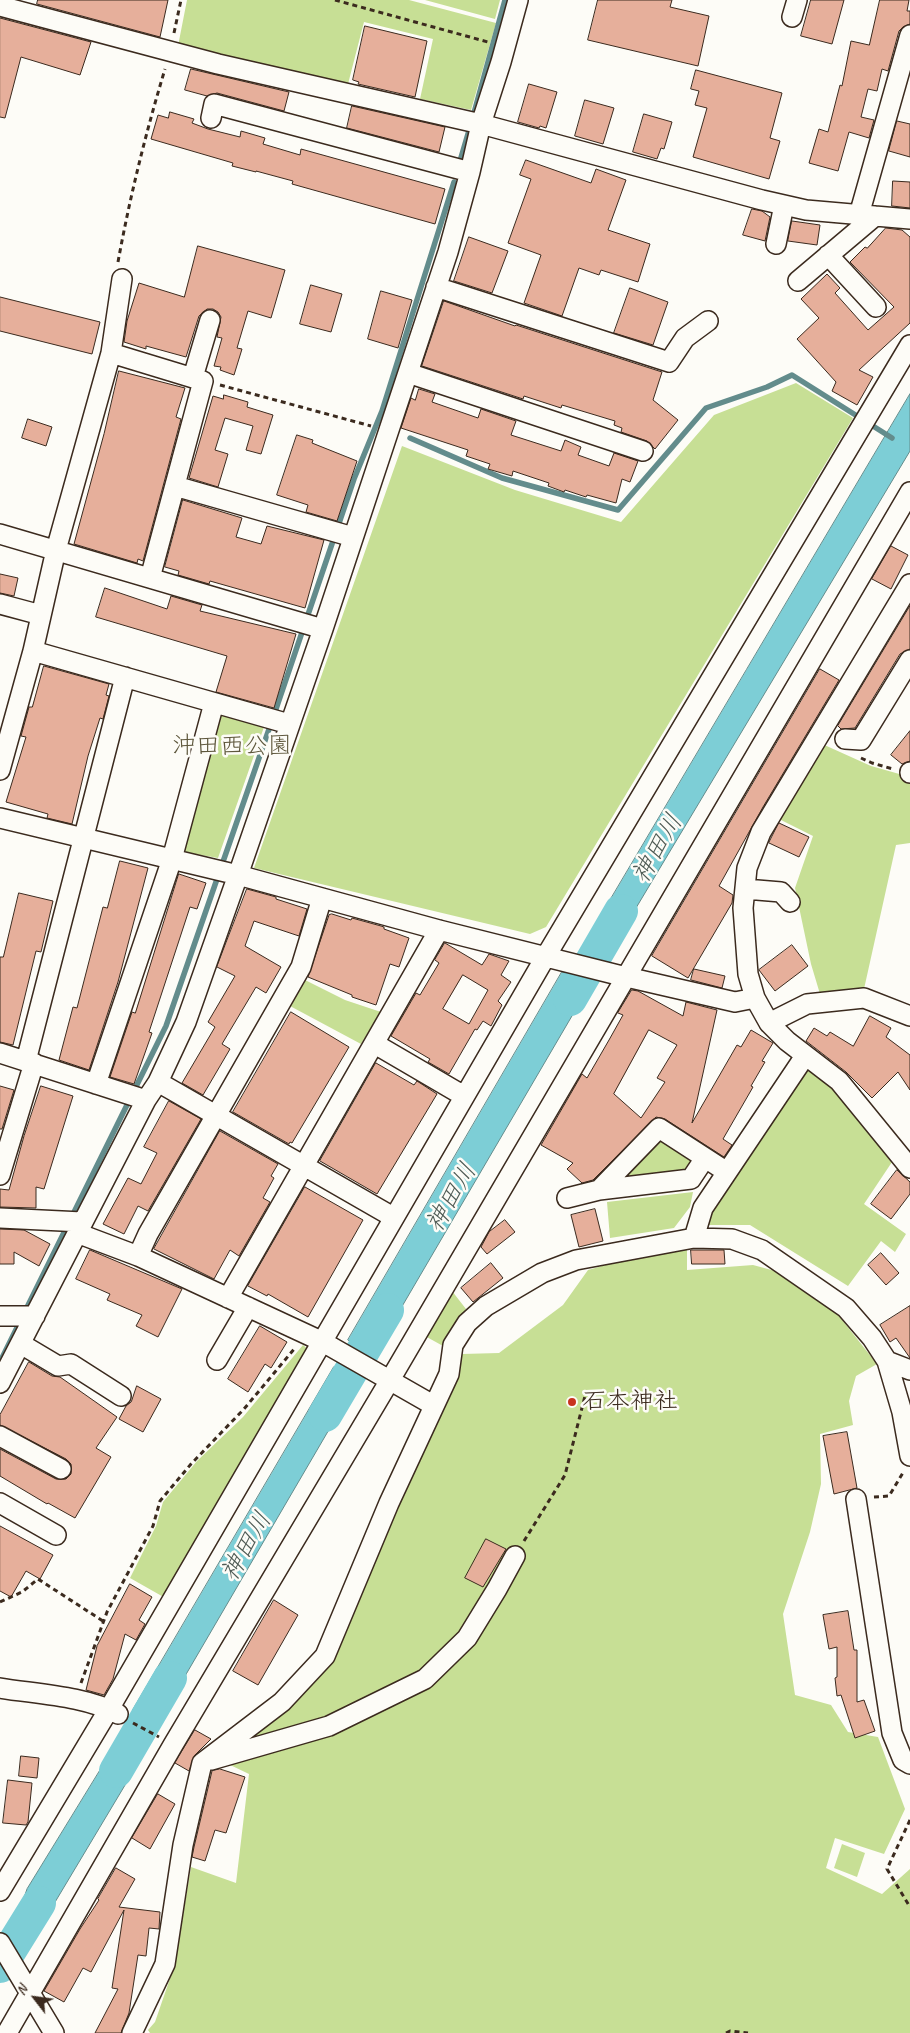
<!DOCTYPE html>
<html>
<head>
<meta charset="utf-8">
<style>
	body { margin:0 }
	#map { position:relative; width:910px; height:2033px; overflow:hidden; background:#fdfcf7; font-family:Caveat,sans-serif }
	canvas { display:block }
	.north { position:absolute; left:10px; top:1973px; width:50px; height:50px; -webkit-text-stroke:4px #fdfcf7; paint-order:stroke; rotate:300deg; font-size:14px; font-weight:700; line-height:20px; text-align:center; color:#3b2a1e }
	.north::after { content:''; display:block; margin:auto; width:18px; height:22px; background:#3b2a1e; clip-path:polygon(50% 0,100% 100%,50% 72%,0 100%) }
</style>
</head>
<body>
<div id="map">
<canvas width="910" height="2033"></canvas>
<div class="north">N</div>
</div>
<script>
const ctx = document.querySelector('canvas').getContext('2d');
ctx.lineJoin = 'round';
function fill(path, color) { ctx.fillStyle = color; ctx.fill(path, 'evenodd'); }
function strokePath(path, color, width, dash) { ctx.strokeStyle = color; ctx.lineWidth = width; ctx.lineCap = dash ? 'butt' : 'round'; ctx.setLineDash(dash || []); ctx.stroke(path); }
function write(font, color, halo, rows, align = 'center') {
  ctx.font = font + ' Caveat,"Klee One",sans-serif'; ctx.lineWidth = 5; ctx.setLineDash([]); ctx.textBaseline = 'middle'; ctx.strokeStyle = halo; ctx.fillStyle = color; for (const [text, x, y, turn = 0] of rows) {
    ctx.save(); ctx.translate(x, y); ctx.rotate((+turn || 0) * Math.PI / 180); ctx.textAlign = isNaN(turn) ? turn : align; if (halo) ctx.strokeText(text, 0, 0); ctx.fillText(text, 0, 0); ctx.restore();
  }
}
fill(new Path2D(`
	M187,0H409L496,23L471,110L420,99L433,39L364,22L348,84L178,46Z
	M425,0H500L495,19Z
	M796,383L853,418L546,927L530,934L254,868L402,446L515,490L621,522L714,415Z
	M216,711L264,727L218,858L178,851Z
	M820,743L871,766L910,777V843L896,845L864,989L820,994L811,964L795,888L813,836L775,817Z
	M305,980L345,1000L381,1012L361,1044L290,1006Z
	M807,1063L844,1095L892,1162L864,1204L906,1234L895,1252L881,1241L848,1286L750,1225H707L709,1211Z
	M662,1135L699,1158L688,1174L618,1179Z
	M693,1192L690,1207L674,1228L610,1238L607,1202Z
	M687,1247V1270L753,1265L779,1272L831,1306L877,1364L856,1376L849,1401L853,1425L820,1434L821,1484L810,1532L783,1614L795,1695L831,1705L848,1732L878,1737L905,1809L884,1854L835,1838L826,1868L882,1894L910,1869V2033H150L148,2030L155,2022L175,1964L191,1867L236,1883L249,1774L226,1763L227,1749L331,1658L462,1354L499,1353L563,1305L588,1270L634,1257Z
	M452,1291L466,1309L443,1346L425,1336Z
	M303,1345L309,1350L167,1599L130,1578L156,1526L163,1502L197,1461L243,1417Z
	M842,1844L865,1853L857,1877L834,1868Z`), '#c7df95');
const water = new Path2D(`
	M910,394V451L609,953L583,946Z
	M562,972L593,980L373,1356L348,1340Z
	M334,1367L358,1380L157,1724L133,1710Z
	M128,1725L152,1740L24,1954L11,1935L27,1889Z`);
fill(water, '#7dced6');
strokePath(water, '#638c8c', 1);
strokePath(new Path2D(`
	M474,113L505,0
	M460,161L470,127
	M410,438L502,478L618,510L706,408L767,387L792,375L892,438
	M0,1362L166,1026L276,709L354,479L382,411L454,182`), '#638c8c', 5.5);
strokePath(new Path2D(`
	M570,999L621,911
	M325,1415L387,1310
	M116,1771L170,1678
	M0,1966L39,1903`), '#7dced6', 34);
const building = new Path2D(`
	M38,0H168L160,37L37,4Z
	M598,0H672L670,7L709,16L698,66L588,40Z
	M811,0H844L832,44L801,36Z
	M880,0H909L907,11H910V24L903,27L899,31L888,71L882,69L877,91L868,89L861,117L874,120L869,138L849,132L838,171L809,163L819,129L828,132L840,85L842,86L851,41L869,45Z
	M0,18L91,42L80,75L21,57L5,118L0,117Z
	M365,26L427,41L415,97L358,84L359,82L353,80Z
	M191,69L289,92L284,111L217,93L207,96L185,90Z
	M696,70L782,93L770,138L780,141L769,179L693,157L707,108L695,105L699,91L691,89Z
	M529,84L557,92L546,128L540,126L539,128L518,122Z
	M585,100L614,108L603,144L575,136Z
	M352,106L445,127L439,152L347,128Z
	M170,112L194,119L192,123L208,129L240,137L241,131L265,138L263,144L300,155L301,149L445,189L435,224L292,184L293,181L256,171V172L232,166L233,163L151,139L158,115L168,118Z
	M644,114L672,122L664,149L661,148L657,159L633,152Z
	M897,121L910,124V157L889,151Z
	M526,160L591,183L596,169L626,180L608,230L650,244L638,282L601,270L599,275L579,268L562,316L524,303L541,255L508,243L531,179L520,175Z
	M893,181L910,182V208L892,206Z
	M752,209L762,211L770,217L765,241L743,235Z
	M792,221L820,225L817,245L788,241Z
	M886,228L902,230L910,237V323L859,370L873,377L857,405L832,391L836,382L797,339L819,318L801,299L827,274L840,288L835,293L868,330L894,307L850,262L865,247L867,248Z
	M469,237L508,251L492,293L454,281Z
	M198,246L285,270L271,318L248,311L237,348L242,349L234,375L220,370L221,367L214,366L222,338L217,337L221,317L218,312L213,309H207L199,316L186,357L146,346V349L124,342L127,321L139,283L184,297Z
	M311,285L342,294L331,332L300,324Z
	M630,288L668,302L653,345L614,333Z
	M381,291L412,300L398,348L368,339Z
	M0,297L100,322L92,354L0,331Z
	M444,301L515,326L516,325L662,372L653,400L678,420L655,449L647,441L621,432L622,428L614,425L615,421L562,405L561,408L524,396L523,399L422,366Z
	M119,371L185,388L176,417L181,419L143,561L138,559L137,563L74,544L104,434Z
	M419,389L435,394L432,402L478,418L481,409L516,421L511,435L561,451L565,440L581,447L578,455L609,466L614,453L638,461L630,482L622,479L616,503L587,495L586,497L565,490L564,492L548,486L549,483L513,471L512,476L488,469L490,464L466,456L468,450L401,428L411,398L415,400Z
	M224,395L248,402L247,407L273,415L261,454L246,450L253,426L225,418L215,450L228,454L218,487L189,478L213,396L223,399Z
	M28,419L52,427L46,446L22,438Z
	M297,435L313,440L312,443L357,461L337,521L306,512L308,505L277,495Z
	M183,500L242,518L236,537L261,544L267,526L324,540L305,608L210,581L209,584L178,575L179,571L165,567Z
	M891,546L908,555L891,589L872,579Z
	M0,574L18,578L14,596L0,593Z
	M105,588L167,609L171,596L202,605L200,611L296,634L274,708L216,692L227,656L96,617Z
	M910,606V649L900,654L855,728L841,729L838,726Z
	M44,666L109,684L106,695L109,696L103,719L100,718L88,756L72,824L47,818L48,814L6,802L26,737L21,736L29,707H32Z
	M820,669L839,680L763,807L719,886L733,895L732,903L688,978L652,956Z
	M910,731V761L902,764L891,755Z
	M779,823L809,837L799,857L769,843Z
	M120,861L148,868L118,982L89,1070L59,1060L73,1007L77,1008L103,907L107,908Z
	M179,874L206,883L197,909L190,907L149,1032L152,1033L134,1084L110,1077L132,1012L135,1013Z
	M247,889L276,897V899L307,909L299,936L254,921L245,946L281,967L266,993L256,987L222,1044L230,1049L203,1095L182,1083L215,1027L208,1022L235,976L217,967Z
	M19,893L53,901L41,952L36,951L13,1045L0,1042V957H3Z
	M332,914L351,920L352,918L381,926L384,927V929L409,938L399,967L390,964L376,1005L352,997V995L308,977L329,915Z
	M445,943L482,965L489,954L509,961L501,975L511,982L498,1001L502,1005L491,1026L483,1021L477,1030L475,1029L449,1074L428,1062L430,1059L391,1036L416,993L420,995L439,963L435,960ZM463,975L488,990L469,1024L443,1009Z
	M792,945L808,966L775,991L759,970Z
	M694,969L725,976L722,988L691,980Z
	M632,990L638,991L683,1016L686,1002L717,1010L692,1123L737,1045L741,1047L751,1030L773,1043L762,1061L765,1062L751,1086L753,1087L723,1139L732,1145L724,1157L665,1119L656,1117L593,1180L582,1183L567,1169L573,1163L541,1145L582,1074L587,1078L609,1040L623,1015L618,1013ZM649,1030L677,1045L657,1078L665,1082L641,1118L614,1094Z
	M291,1012L349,1047L292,1143L290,1142L289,1144L233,1112Z
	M870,1016L891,1028L886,1037L910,1055V1090L898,1072L872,1098L846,1072L806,1041L814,1028L827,1036L830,1032L853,1046Z
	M376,1063L414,1085L417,1081L437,1094L377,1194L320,1161Z
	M0,1086L14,1090L2,1129H0Z
	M41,1086L73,1096L44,1189L36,1187V1208L0,1207V1189L9,1190L24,1136Z
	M169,1101L201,1119L148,1211L138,1206L124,1234L103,1224L128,1178L141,1184L157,1153L144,1147Z
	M220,1131L278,1164L271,1176L274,1178L263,1198L270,1202L239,1256L230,1250L214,1279L154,1249Z
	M897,1170L910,1182V1194L891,1219L871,1204Z
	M305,1187L363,1220L308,1317L268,1294L267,1296L248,1286Z
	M595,1209L603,1241L579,1247L571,1215Z
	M505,1220L515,1232L487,1254L481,1247L489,1232Z
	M0,1229L24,1230L50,1244L39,1266L14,1252V1264H0Z
	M90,1250L182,1289L158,1337L136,1326L142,1315L107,1300L110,1294L76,1279Z
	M691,1250H724L725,1264H692Z
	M881,1253L899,1273L886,1285L868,1265Z
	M491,1263L503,1278L473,1302L461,1288Z
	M910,1306V1358L896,1338L890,1342L880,1325Z
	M260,1326L287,1342L271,1368L265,1364L248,1392L228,1379Z
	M29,1362L52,1376L60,1377L117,1417L96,1448L111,1457L75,1518L48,1503L47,1504L0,1476V1449L56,1479H66L71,1474V1464L66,1459L0,1425V1415Z
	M137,1386L161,1399L143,1432L119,1419L126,1406L131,1402Z
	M847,1432L857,1488L834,1494L823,1436Z
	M0,1526L53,1555L40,1579L26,1571L11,1597L0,1591Z
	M486,1539L506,1549L483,1587L465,1578Z
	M130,1584L152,1597L139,1620L145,1624L136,1640L125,1634L113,1679L104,1695L86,1690L97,1646Z
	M274,1600L298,1615L258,1685L233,1671Z
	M848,1611L854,1650H857V1702L864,1700L875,1731L855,1738L841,1695L837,1696L835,1678L837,1677V1647L829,1649L823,1615Z
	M195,1730L211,1739L195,1755L189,1771L175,1763Z
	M21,1756L39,1758L37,1778L19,1776Z
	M220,1769L245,1777L226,1833L215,1830L205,1861L192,1857L194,1847L212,1771Z
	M8,1780L32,1783L28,1822L26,1825L3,1823Z
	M158,1794L175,1804L150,1849L132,1838Z
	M116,1868L135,1879L119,1907L160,1912L159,1929L149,1928L146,1956L138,1955L129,2013L121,2033H95L118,1989L112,1988L124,1910L91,1972L83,1968L64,2002L44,1991L80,1929L99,1900L98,1899Z`);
fill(building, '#e6af9b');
strokePath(building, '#3b2a1e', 1);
const minor = new Path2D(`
	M0,6L218,64L481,124L762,200L806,210L910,219
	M792,17L797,0
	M211,118L214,104L470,172
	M859,215L910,35
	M776,244L784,205
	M828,255L876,307
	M122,279L111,353L203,381L150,578
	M798,281L875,216
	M436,287L669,362L685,338L708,321
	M408,373L643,451
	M193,377L210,320
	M175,486L353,537
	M0,534L323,629
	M910,584L761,832L747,868L743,908L748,974L755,998L769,1023L787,1041L839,1081L910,1168
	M0,604L41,615
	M33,651L289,724
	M845,739L861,740L910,660
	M0,770L33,651L56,550L111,353
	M910,773V772
	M0,818L238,875L439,930L618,975L735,1002L755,998
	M745,889L781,892L790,902
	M769,1023L807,1004L864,998L910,1016
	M375,1044L464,1096
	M0,1053L146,1100
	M26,1061L125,677
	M158,1082L393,1217
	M96,1084L172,859L214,703
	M0,1175L34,1063
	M599,1190L691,1179L705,1158
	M567,1198L599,1190L659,1128L727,1172
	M0,1218L82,1222
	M77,1233L138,1256L321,1341L433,1405
	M694,1238L703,1208L805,1056
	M138,1256L148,1234L301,967L322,898
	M228,1298L439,930
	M0,1316H35
	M21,1344L58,1366L71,1364L121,1396
	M217,1360L248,1307
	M887,1361L910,1370
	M0,1383L146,1100L158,1082L186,1022L238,875L323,629L448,252L470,172L481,124L501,62L518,0
	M0,1436L61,1469
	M856,1499L892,1733L903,1760L910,1764
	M0,1503L56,1535
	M0,1688C36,1694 86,1696 118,1714
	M211,1760L329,1726L425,1679L467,1638L497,1589L515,1556
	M0,1891L109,1709L546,956L910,345
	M0,1943L54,2033
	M7,2033L173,1745L390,1380L910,492
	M132,2033L165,1964L183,1845L202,1763L282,1702L325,1656L389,1503L449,1374L453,1345L467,1323L486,1306L542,1273L576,1260L694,1238L732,1239L762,1250L846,1308L872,1338L887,1361L902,1412L910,1456`);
strokePath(minor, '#3b2a1e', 22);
strokePath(new Path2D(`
	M335,0L488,42
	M174,33L181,0
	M118,262C130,196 146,132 165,69
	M220,385L371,426
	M861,758L872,763L893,769
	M874,1497L889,1496L904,1471
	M524,1541L565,1475L585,1396
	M0,1602L22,1592L38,1579L103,1621
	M81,1683L107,1612L153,1526L160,1501L191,1464L244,1409L295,1348
	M133,1723L159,1737
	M910,1820L887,1869L910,1907
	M726,2033L730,2031L748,2033`), '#3b2a1e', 3, [5, 4]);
strokePath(minor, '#fdfcf7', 19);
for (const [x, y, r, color] of [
	[572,1402,5,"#c8321e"]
]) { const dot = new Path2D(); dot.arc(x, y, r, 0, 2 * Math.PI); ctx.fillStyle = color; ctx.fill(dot); strokePath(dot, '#fdfcf7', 2); }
write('24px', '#5e573c', '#fdfcf7', [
	["沖田西公園",232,747]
]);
write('24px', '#3b2a1e', '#fdfcf7', [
	["石本神社",582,1402]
], 'left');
write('italic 25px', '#4f5b55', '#fdfcf7', [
	["神田川",658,849,-60],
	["神田川",452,1198,-60],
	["神田川",247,1547,-60]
]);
</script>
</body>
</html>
